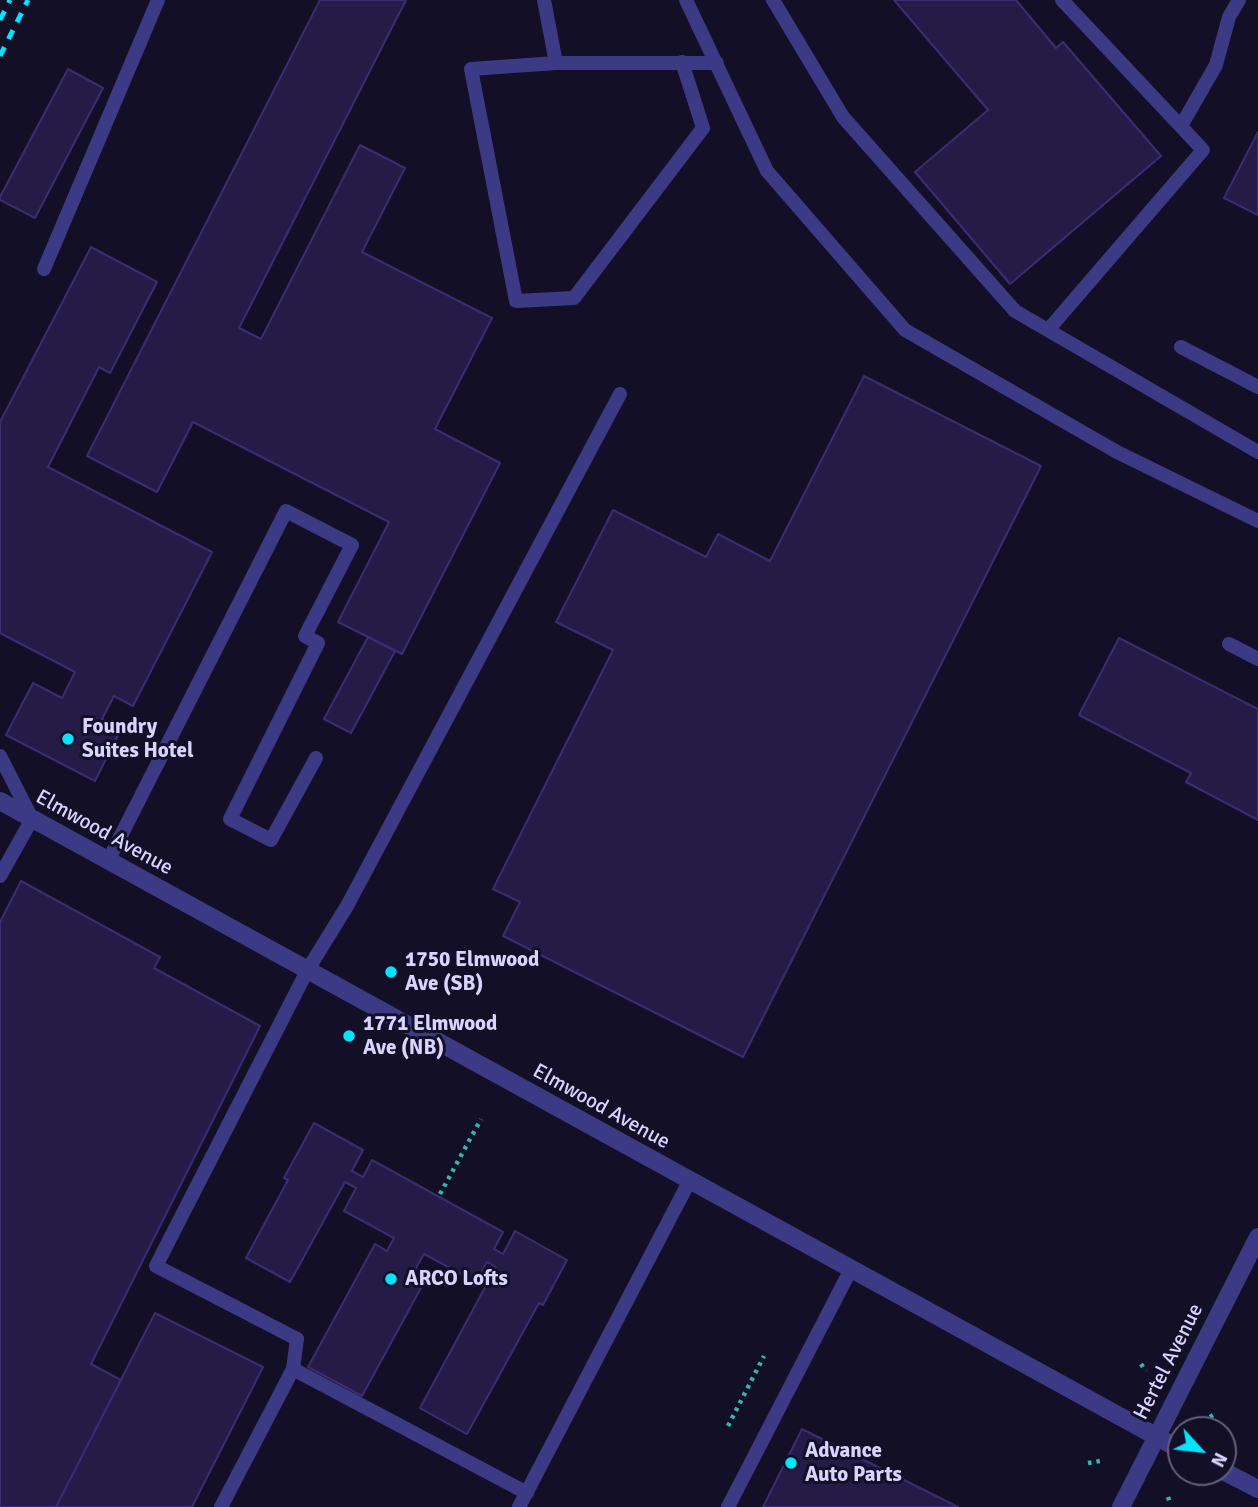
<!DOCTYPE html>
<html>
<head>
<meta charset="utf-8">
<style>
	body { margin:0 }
	#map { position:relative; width:1258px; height:1507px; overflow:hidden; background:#130f26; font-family:Signika,sans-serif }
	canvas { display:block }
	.north { position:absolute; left:1167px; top:1416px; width:70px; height:70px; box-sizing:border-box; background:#130f26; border:2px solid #625e7d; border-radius:50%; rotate:117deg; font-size:19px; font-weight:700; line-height:28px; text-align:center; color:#d9d4ff }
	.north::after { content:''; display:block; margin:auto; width:24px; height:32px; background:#00e5ff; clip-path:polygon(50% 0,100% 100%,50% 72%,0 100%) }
</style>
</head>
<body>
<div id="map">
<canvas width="1258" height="1507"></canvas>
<div class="north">N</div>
</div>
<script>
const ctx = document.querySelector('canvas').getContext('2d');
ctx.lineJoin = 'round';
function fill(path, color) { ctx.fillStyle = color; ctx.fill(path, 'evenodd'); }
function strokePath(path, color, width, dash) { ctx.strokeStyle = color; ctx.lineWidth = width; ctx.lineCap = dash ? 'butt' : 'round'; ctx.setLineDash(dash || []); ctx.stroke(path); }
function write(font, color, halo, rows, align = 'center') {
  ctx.font = font + ' Signika,sans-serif'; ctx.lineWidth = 6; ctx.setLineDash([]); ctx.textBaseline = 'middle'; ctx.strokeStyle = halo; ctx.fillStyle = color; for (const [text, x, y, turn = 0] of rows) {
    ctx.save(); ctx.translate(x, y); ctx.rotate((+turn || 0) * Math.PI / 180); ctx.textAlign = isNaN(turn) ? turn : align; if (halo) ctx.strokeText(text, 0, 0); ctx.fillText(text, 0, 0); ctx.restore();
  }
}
const building = new Path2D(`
	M320,0H406L239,328L261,339L360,145L405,168L362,252L492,318L435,429L500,463L402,654L338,622L389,522L193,422L157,492L87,456Z
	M894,0H1016L1056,48L1063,42L1161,156L1010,284L915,172L988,110Z
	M68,69L103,88L35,218L0,200V197Z
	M1258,132V215L1224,198Z
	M91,247L157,282L110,373L99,367L48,467L212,552L133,706L114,696L102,719L121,729L95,781L6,735L33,683L62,698L75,672L0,633V422Z
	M864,376L1041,466L743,1057L503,936L520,902L493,889L613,650L556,622L613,510L706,557L718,534L770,561Z
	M368,637L395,651L351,733L324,719Z
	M1119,638L1258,709V820L1186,782L1191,773L1079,715Z
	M21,881L160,957L154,968L260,1026L91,1364L121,1380L56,1507H0V922Z
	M314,1123L363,1150L352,1171L363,1177L372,1160L503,1232L494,1249L503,1254L515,1231L567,1260L543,1305L539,1303L467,1434L420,1408L496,1267L487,1262L476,1282L424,1254L416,1268L428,1275L362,1396L308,1367L375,1244L387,1251L394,1238L344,1211L356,1188L345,1182L290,1282L246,1258L288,1180L284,1178Z
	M155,1313L263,1367L192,1507H56Z
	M802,1429L958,1507H763Z`);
fill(building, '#241b47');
strokePath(building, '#3b2d73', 2);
strokePath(new Path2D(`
	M440,1194L481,1119
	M1141,1364L1146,1371
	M1210,1417L1213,1415
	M728,1426L764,1356
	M1088,1463L1100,1461
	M1168,1497L1170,1503`), '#2fb8b0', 4.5, [3.5, 5]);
strokePath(new Path2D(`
	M544,0L556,63H717
	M686,0L767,171L905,330L1117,452L1258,521
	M773,0L843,117L1015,311L1258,452
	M556,63L471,69L516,301L574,298L703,128L682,62
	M1181,126L1216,65L1229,17L1239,0
	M44,269L158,0
	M1048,330L1203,150L1062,0
	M1181,347L1258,387
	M1229,644L1258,659
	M0,756L32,819L0,876
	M108,861L286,511L352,545L305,636L318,643L230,819L271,840L316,758
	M293,1369L527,1493
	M221,1507L293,1369L297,1339L156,1266L307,971L347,906L620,394
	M519,1507L689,1182
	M728,1507L850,1271`), '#3d3a85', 14);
strokePath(new Path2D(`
	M0,801L1181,1450
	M1223,1471L1258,1489
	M1121,1507L1258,1237`), '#3d3a85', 18);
strokePath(new Path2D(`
	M0,20L10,0
	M0,56L28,0`), '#00e5ff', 5, [10, 9]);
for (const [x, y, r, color] of [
	[68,739,7,"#00e5ff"],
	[391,972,7,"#00e5ff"],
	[349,1036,7,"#00e5ff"],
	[391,1279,7,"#00e5ff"],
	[791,1463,7,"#00e5ff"]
]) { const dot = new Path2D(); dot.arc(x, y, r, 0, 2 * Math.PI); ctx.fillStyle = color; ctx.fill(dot); strokePath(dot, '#130f26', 2.5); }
write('bold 21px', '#d9d4ff', '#130f26', [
	["Foundry",82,727],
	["Suites Hotel",82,751],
	["1750 Elmwood",405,960],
	["Ave (SB)",405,984],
	["1771 Elmwood",363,1024],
	["Ave (NB)",363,1048],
	["ARCO Lofts",405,1279],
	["Advance",805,1451],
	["Auto Parts",805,1475]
], 'left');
write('21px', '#d9d4ff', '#130f26', [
	["Elmwood Avenue",104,833,29],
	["Elmwood Avenue",601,1107,29],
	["Hertel Avenue",1169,1362,-63]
]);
</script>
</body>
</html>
